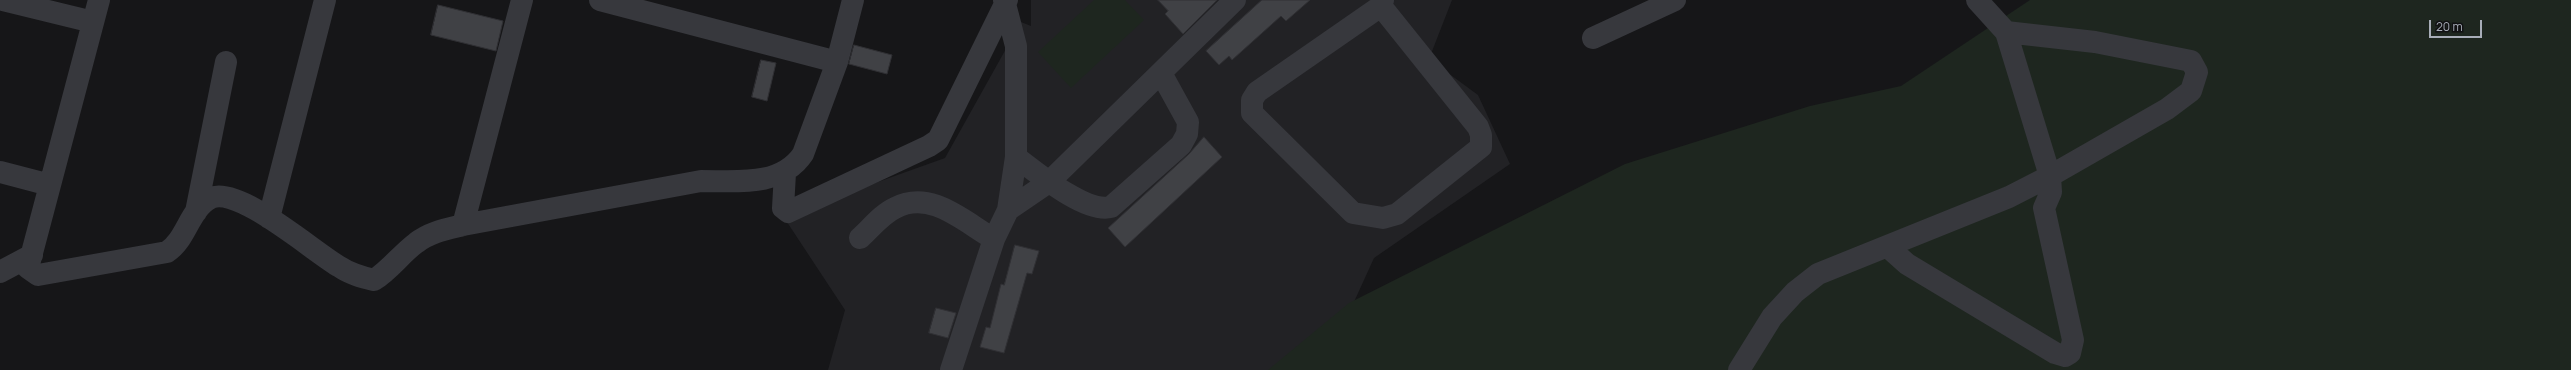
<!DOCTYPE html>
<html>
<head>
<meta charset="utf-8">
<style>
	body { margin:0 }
	#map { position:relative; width:2571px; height:370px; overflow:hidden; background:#161618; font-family:Manrope,sans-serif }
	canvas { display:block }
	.scale { position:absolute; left:2429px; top:20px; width:53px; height:18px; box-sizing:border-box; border:2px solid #a8adb8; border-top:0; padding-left:5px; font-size:12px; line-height:14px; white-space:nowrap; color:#a8adb8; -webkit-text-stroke:3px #111113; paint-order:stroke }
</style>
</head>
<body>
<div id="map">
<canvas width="2571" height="370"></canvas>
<div class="scale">20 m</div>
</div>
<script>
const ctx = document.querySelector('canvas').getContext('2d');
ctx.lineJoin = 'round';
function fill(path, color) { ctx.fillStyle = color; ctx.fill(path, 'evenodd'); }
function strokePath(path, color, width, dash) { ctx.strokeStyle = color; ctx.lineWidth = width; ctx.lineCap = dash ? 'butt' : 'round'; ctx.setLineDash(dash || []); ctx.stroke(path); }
fill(new Path2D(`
	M1031,0H1452L1429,59L1478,95L1510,164L1374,258L1323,370H828L845,310L783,216L945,158L1021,22L1031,26Z`), '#222225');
fill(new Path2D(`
	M1094,0H1125L1144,20L1071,88L1038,52Z
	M2030,0H2571V370H1268L1349,303L1625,164L1810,106L1901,86Z`), '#1e261f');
const building = new Path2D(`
	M1158,0H1217L1183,34L1165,14L1168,11Z
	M1262,0H1310L1286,21L1281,16L1232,60L1229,56L1219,65L1206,51Z
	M438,5L503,21L496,51L431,35Z
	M854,45L892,55L887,74L849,64Z
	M761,60L776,63L767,101L752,97Z
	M1204,137L1222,157L1125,247L1108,228L1189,154Z
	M1015,245L1039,251L1032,274L1027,273L1004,353L980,347L986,327L990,328L1001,284L1004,285Z
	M936,308L956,313L948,338L929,333Z`);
fill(building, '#404145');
strokePath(building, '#303034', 1);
strokePath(new Path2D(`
	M3,0L93,22
	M600,0L837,62
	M1381,6L1478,127L1481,135V147L1397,214L1383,218L1353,213L1252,113V100L1257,92L1381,6L1383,0
	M1593,38L1675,0
	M1016,157C1036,172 1086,214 1111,207L1181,145L1187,134L1188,122L1161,73
	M0,172L50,185L99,0
	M785,173L783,208L788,212L929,146L938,140L1007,0
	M50,185L28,268L38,275L167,252C187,239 189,209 211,198C238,185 315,253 340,267C350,274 362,277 374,280C390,270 401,254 416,243C430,232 447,229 463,225L701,181C736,181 781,187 803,154L837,62L853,0
	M1008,210L1049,182L1235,0
	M196,212L226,62
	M269,218L325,0
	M463,225L522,0
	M860,238C871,228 882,214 895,208C931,189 964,222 994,239
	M1888,247L1907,264L2055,353L2065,356L2070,353L2073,340L2044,208L2051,192L2050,176L2006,32L1977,0
	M0,272L32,255
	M951,370L994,239L1008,210L1016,157V46L1004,0
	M1739,370L1772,317L1795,292L1818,274L2009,197L2050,176L2167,109L2191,91L2197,72L2191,61L2095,42L2006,32`), '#37383d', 22);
</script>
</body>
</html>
